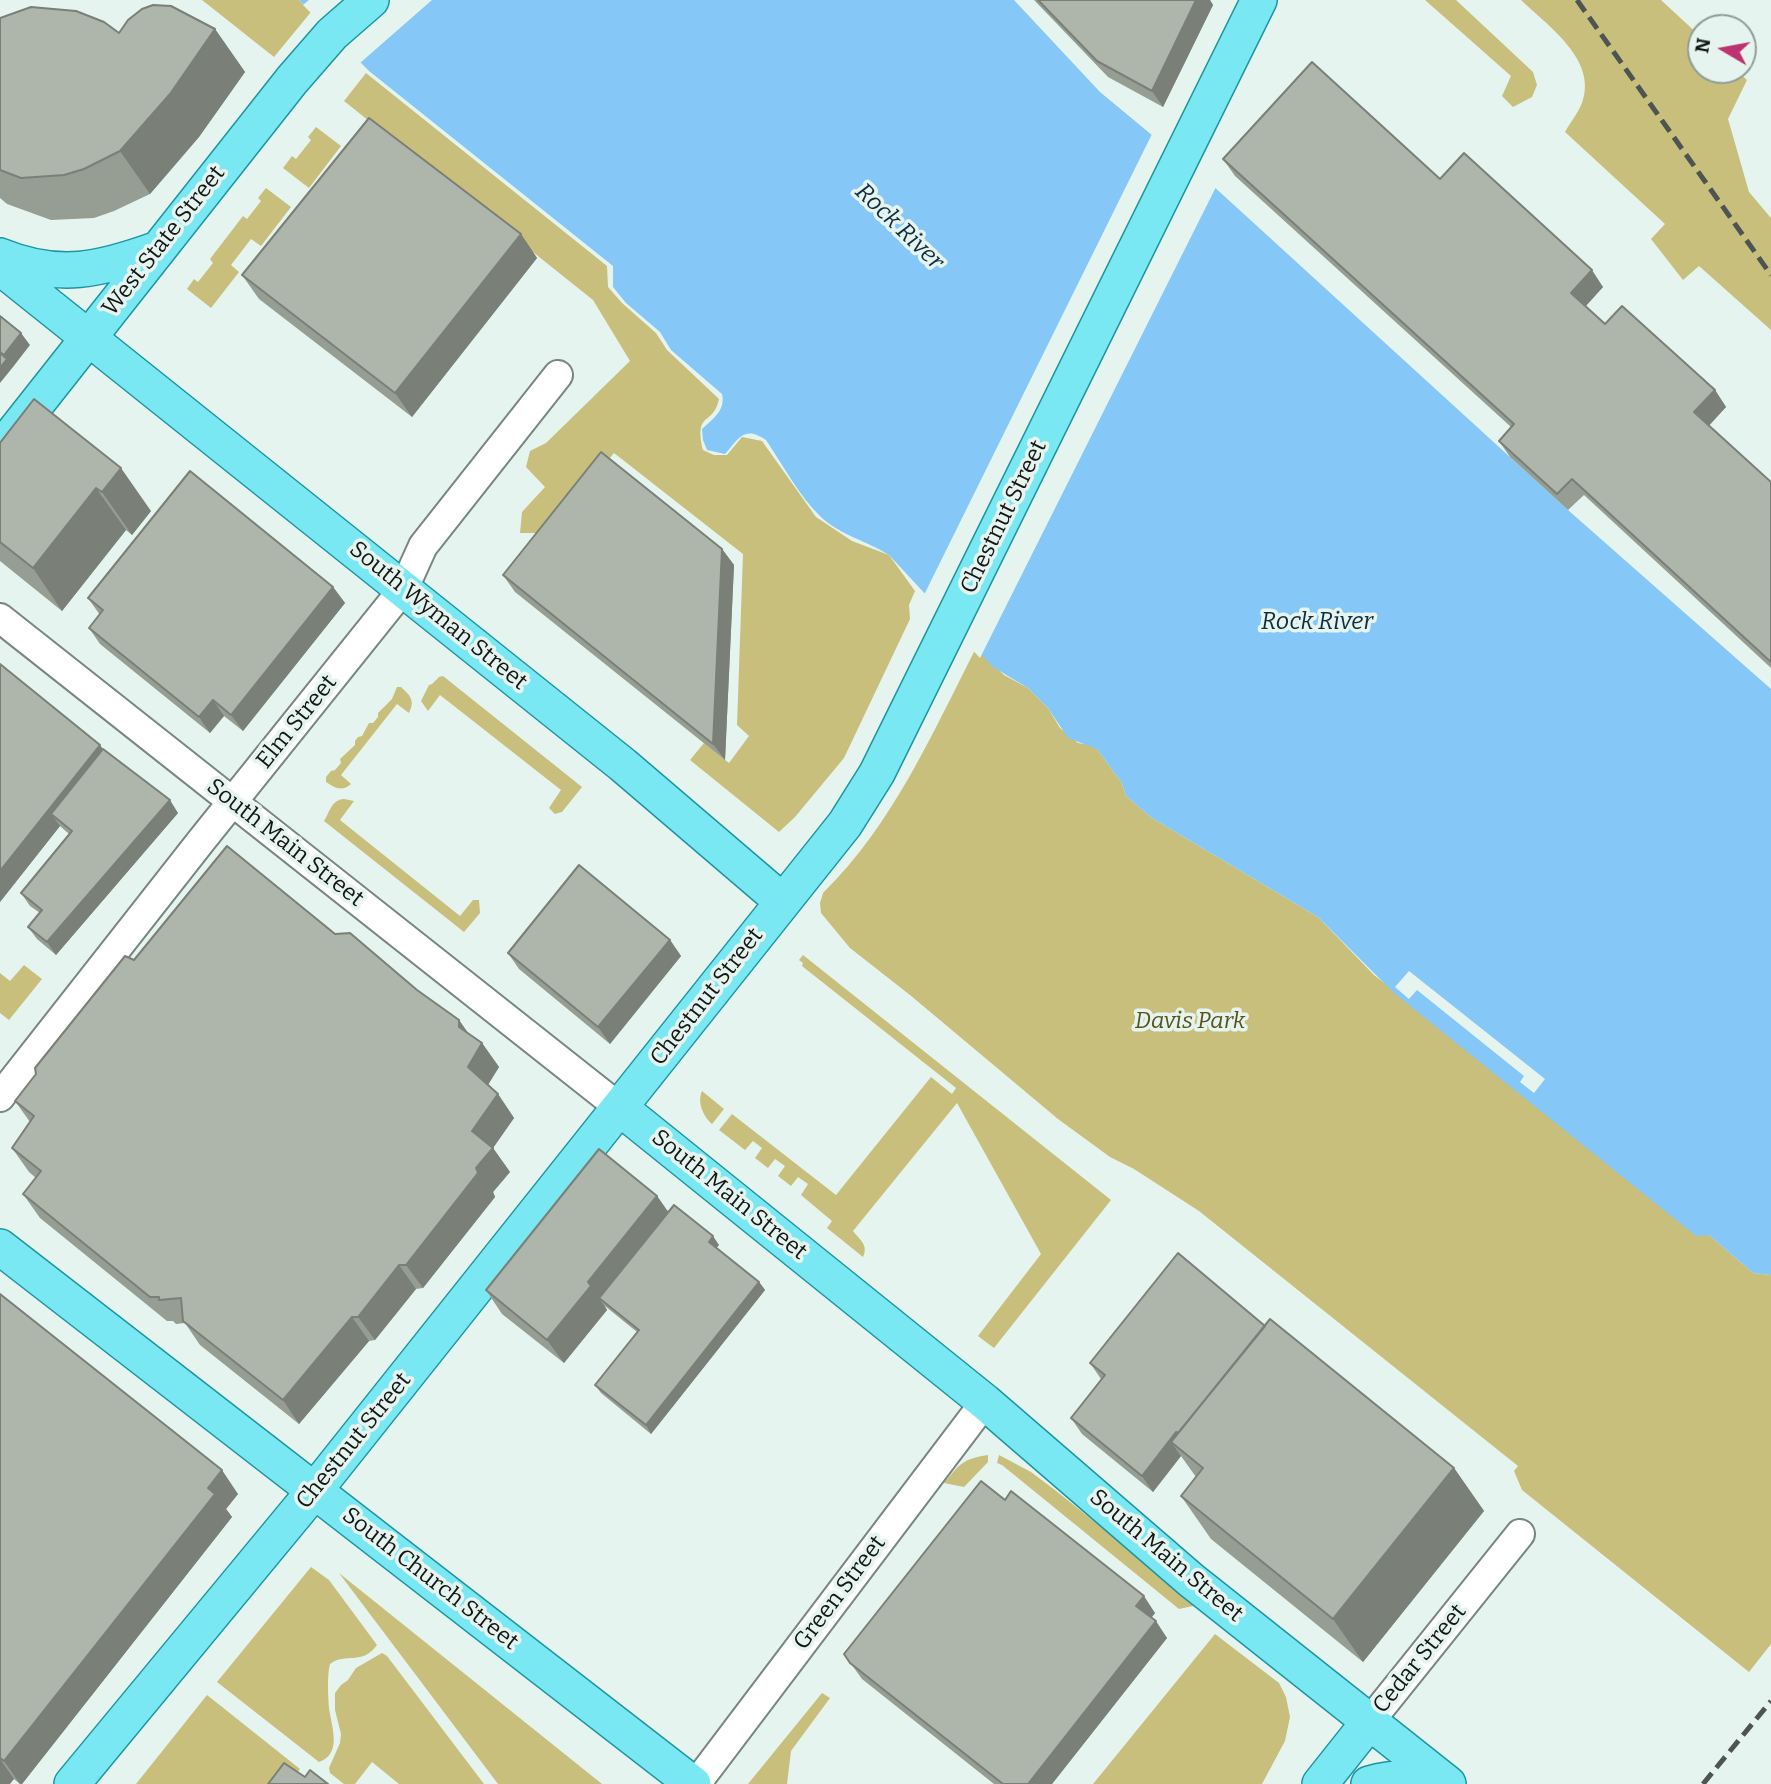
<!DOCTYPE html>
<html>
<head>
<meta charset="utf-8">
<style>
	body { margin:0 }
	#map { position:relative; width:1771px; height:1784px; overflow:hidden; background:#e6f4ef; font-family:Bitter,serif }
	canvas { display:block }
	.north { position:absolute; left:1687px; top:14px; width:70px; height:70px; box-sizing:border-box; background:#e6f4ef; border:2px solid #919c98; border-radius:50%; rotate:280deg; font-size:19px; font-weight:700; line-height:28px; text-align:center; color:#121715 }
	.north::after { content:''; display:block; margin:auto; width:24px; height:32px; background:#bc336f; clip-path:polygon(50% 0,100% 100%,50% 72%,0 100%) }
</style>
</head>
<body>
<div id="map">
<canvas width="1771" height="1784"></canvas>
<div class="north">N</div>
</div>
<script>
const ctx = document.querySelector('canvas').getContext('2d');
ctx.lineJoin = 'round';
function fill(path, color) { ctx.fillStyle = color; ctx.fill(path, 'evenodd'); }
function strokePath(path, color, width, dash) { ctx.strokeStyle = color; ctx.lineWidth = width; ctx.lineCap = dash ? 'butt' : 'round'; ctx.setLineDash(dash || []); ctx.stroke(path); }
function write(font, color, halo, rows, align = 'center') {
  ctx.font = font + ' Bitter,serif'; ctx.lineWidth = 7; ctx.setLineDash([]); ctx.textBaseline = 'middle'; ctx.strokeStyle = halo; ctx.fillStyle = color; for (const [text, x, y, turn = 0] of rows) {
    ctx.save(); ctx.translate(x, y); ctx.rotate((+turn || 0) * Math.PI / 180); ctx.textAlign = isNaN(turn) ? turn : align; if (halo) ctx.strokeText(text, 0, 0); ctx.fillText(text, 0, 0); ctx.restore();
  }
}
fill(new Path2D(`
	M202,0H299L311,12L274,57Z
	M1425,0H1456L1533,72L1537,85L1532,97L1513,107L1502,96L1511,76Z
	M1521,0H1661L1701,37V70H1736L1747,80L1728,119L1749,192L1771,218V330L1699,266L1683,280L1651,239L1665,224L1565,132C1570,123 1578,113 1582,103C1598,60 1548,26 1521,0Z
	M366,73L607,266L608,287L622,303L656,333L667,350L719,399C713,427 694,410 703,450L714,455H727L742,437L762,441L816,517L852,541L889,555L915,591L909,605L910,619L844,758L795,817L779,832L690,760L704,743L729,763L749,736L737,725L743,554L614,453L548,533H520L522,512L545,487L526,467L530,451L546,443L630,361L593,300L344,101Z
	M316,127L341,146L309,188L283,168L292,156L296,159L311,140L308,137Z
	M266,188L291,207L261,246L251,239L231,265L239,272L211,308L187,289L194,279L198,282L213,263L210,259L243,216L247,219L261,201L258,198Z
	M976,648L1004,675L1028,688L1048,708L1060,728L1078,743L1089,745L1097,749L1122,783L1126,796L1152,818L1318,917L1374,975L1709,1235L1753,1273L1771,1275V1644L1749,1672L1522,1490L1514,1471L1518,1466L1199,1211L1134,1169L1110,1157L1058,1119L910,995L850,948L821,913L820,903L823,893C893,824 932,734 976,648Z
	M443,676L582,787L562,812L555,814L549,808L561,790L440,695L428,711L421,701L429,685L432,684L439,677Z
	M397,687H401C411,696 415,701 409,713L397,704L341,775L351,784C342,792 335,788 326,782V777L331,771L335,770L341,763L340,759L355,745V741L358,737L362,736L369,723H373L378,717V713L392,699Z
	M344,799L354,801L340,820L460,916L473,900H479L480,913L464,932L324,821C330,812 331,800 344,799Z
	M803,955L1111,1200L994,1348L978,1336L1041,1254L957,1103L853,1231C859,1239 869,1245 863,1257L827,1228L832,1221L801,1195L808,1184L798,1177L791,1186L778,1176L785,1166L775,1159L768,1168L755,1158L762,1148L753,1141L745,1150L719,1130L732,1114L836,1195L931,1077L952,1094L956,1088L802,966L803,963L799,960Z
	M24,965L42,979L9,1020L0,1013V973L10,981Z
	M702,1091L724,1109L712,1124C703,1116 697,1102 702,1091Z
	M988,1455V1462L964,1487L944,1483C960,1464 962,1459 988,1455Z
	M999,1455L1031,1472L1055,1490L1193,1601V1606L1179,1609L1002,1465L997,1463Z
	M311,1567L329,1580L377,1645C362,1666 346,1652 330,1664C327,1675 328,1696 329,1708C331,1725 343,1754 319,1762L217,1682Z
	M339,1573L602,1784H498Z
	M1215,1634L1279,1683L1286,1697L1290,1717L1285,1741L1262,1784H1093Z
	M382,1653L387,1656L484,1784H399L372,1762L355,1784H344L330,1773L329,1768L340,1743L341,1734L335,1710V1693L341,1685L348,1680L356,1668Z
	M822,1693L830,1698L791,1751L787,1784H748Z
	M207,1695L300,1769L289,1784H136Z`), '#c7bf7b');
fill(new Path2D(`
	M299,0H1014L1100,92L1211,184L1568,510L1771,689V1275L1753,1273L1709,1235L1696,1236L1394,993L1318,917L1152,818L1126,796L1122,783L1097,749L1068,738L1048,708L1028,688L993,667L889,555C867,541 840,535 821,517C799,496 783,465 766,440C743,425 739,439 725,454L707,450L703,440L702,429C713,419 726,410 722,394L671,350L660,332L626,303L613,287V266L369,71Z`), '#85c7f6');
fill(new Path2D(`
	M309,0H432L360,63L303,5Z
	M1153,132L1217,185L980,658L923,597Z
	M1409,971L1545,1079L1534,1093L1520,1082L1524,1076L1417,990L1409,999L1395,987Z`), '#e6f4ef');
const minor = new Path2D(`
	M0,618L620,1108
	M0,1097L201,841L404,588L423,546L558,375
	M1370,1721L1520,1534
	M696,1784L985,1402`);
const major = new Path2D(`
	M0,256C59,280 100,270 158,249
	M0,267L623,765L782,901
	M0,450L292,80L332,34L371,0
	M620,1108L985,1402L1191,1580L1448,1784
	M0,1247L693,1784
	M72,1784L315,1490L845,824L877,773L1259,0
	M1320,1784L1370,1721
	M1369,1784C1394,1777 1414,1777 1439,1784`);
strokePath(minor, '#798580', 32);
strokePath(major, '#1c95a0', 38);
strokePath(minor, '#fff', 28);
strokePath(major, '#7ae8f3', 35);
strokePath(new Path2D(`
	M1577,0L1771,275
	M1703,1784L1771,1701`), '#4d5451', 5, [14, 7]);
fill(new Path2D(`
	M1034,0H1210L1213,5L1163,107L1108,77Z
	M0,18L119,33L215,29L245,72L199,137L150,194L114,211L94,218L51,220L7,204L0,198Z
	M1223,159L1440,179L1603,287L1586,306L1605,324L1715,390L1726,407L1709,425L1771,482V668L1584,495L1568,510L1510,457L1499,441L1511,427L1235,176Z
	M521,234L537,258L412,417L259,299L242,275Z
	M0,443L151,511L132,535L126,530L62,611L0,561Z
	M722,549L734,565L725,760L515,592L503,575Z
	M333,587L345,603L243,731L224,716L210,733L100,644L89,628L100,615L88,598Z
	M0,664L178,813L56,955L37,939L28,927L40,913L30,906L21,893L69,834L60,826L0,902Z
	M335,934L417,990L459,1020L468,1033L482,1043L499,1067L488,1085L498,1094L514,1118L493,1148L510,1172L493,1192L495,1197L423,1288L416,1289L375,1340L369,1341L299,1424L200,1345L185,1323L176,1324L173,1321H167L40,1218L23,1194L36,1178L29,1172L12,1148L30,1122L15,1101L134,960Z
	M670,940L681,956L610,1044L519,969L508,953Z
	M657,1196L668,1212L719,1245L716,1248L759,1282L765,1290L651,1434L601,1393L595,1385L637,1332L605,1306L607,1310L564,1363L502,1314L486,1290Z
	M0,1294L238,1494L226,1509L232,1517L22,1784H20L14,1779L0,1784Z
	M1265,1326L1454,1468L1484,1511L1363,1662L1211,1539L1181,1496L1196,1477L1181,1456L1153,1492L1082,1434L1071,1418L1101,1379L1090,1363Z
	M1005,1500L1155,1613L1151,1618L1167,1638L1052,1784H994L862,1679L844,1654Z`), '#969d93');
fill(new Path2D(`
	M1196,0H1210L1213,5L1163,107L1152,91Z
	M215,29L245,72L199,137L150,194L120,151Z
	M521,234L537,258L412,417L395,393Z
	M1592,270L1603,287L1583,309L1571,293Z
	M21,333L30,345L13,367L4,355Z
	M7,359L13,367L0,383V368Z
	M1715,390L1726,407L1706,429L1694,412Z
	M121,468L151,511L132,535L102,492Z
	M96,488L126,530L62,611L33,568Z
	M722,549L734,565L725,760L713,744Z
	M333,587L345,603L243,731L231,715Z
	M213,700L224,716L210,733L199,717Z
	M100,745L112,761L51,814L60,826L0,902V871Z
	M170,800L178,813L56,955L47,942Z
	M670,940L681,956L610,1044L598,1027Z
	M459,1020L475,1043L459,1027Z
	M482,1043L499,1067L484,1091L468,1067Z
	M498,1094L514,1118L493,1148L510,1172L493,1192L495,1197L423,1288L406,1265L476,1168L472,1131Z
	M657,1196L674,1220L599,1298L607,1310L564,1363L547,1340L588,1282Z
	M713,1236L719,1245L714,1250L709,1242Z
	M399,1265L416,1289L375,1340L358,1317Z
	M759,1282L765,1290L651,1434L646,1425Z
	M352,1317L369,1341L299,1424L283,1400Z
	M1176,1432L1187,1448L1171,1442L1181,1456L1153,1492L1142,1476Z
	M1454,1468L1484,1511L1363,1662L1333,1619Z
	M222,1470L238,1494L226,1509L232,1517L22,1784H20L4,1761Z
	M1144,1596L1155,1613L1148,1622L1136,1606Z
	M1156,1621L1167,1638L1052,1784H1028Z
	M0,1759L14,1779L10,1784H0Z`), '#7a7f78');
const building = new Path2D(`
	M1038,0H1196L1152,91L1097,61Z
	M153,5L171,6L215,29L170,94L120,151L84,169L64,175L21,178L0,170V18L31,7L76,11L104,22L119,33L128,20L142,9Z
	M1312,62L1440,179L1464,153L1592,270L1571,293L1605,324L1622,306L1715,390L1694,412L1771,482V662L1572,479L1557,494L1499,441L1514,424L1223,159Z
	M369,118L521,234L395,393L242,275Z
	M0,316L21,333L4,355L0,352Z
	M0,353L7,359L0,368Z
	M34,399L121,468L102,492L96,488L33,568L0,542V443Z
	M601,452L722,549L713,744L503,575Z
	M190,471L333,587L231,715L213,700L199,717L89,628L103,610L88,598Z
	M0,664L100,745L0,871Z
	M103,749L170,800L47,942L28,927L42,910L21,893L72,831L51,814Z
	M227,846L335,934L350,933L417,990L459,1020V1027L482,1043L468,1067L498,1094L472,1131L493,1148L476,1168L478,1173L406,1265H399L358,1317H352L283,1400L183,1321L181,1298L159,1300V1297H150L23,1194L41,1171L12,1148L34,1116L15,1101L36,1074L35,1068L125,956L134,960Z
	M579,865L670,940L598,1027L508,953Z
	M599,1149L657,1196L588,1282L591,1286L547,1340L486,1290Z
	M674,1205L713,1236L709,1242L759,1282L646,1425L595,1385L639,1330L599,1298Z
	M1178,1253L1265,1326L1178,1433L1176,1432L1142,1476L1071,1418L1105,1375L1090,1363Z
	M0,1294L222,1470L208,1488L215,1494L4,1761L0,1758Z
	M1270,1319L1454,1468L1333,1619L1181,1496L1203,1468L1171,1442Z
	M981,1481L1005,1500L1011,1491L1144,1596L1136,1606L1156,1621L1028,1784H1003L850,1663L844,1654Z
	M284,1763L305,1777L310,1770L328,1784H268Z`);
fill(building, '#aeb6ab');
strokePath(building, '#7a7f78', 2);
write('23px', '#121715', '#e6f4ef', [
	["West State Street",164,241,-52],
	["Chestnut Street",1004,517,-64],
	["South Wyman Street",438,616,39],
	["Elm Street",297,722,-51],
	["South Main Street",285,843,38],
	["Chestnut Street",707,997,-52],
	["South Main Street",729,1195,39],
	["Chestnut Street",354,1441,-51],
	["South Main Street",1166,1556,40],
	["South Church Street",430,1579,38],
	["Green Street",840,1593,-53],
	["Cedar Street",1420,1659,-51]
]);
write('italic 23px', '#59521b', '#e6f4ef', [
	["Davis Park",1190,1022]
]);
write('italic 24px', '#102d40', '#e6f4ef', [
	["Rock River",899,227,44],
	["Rock River",1317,622]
]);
</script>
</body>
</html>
